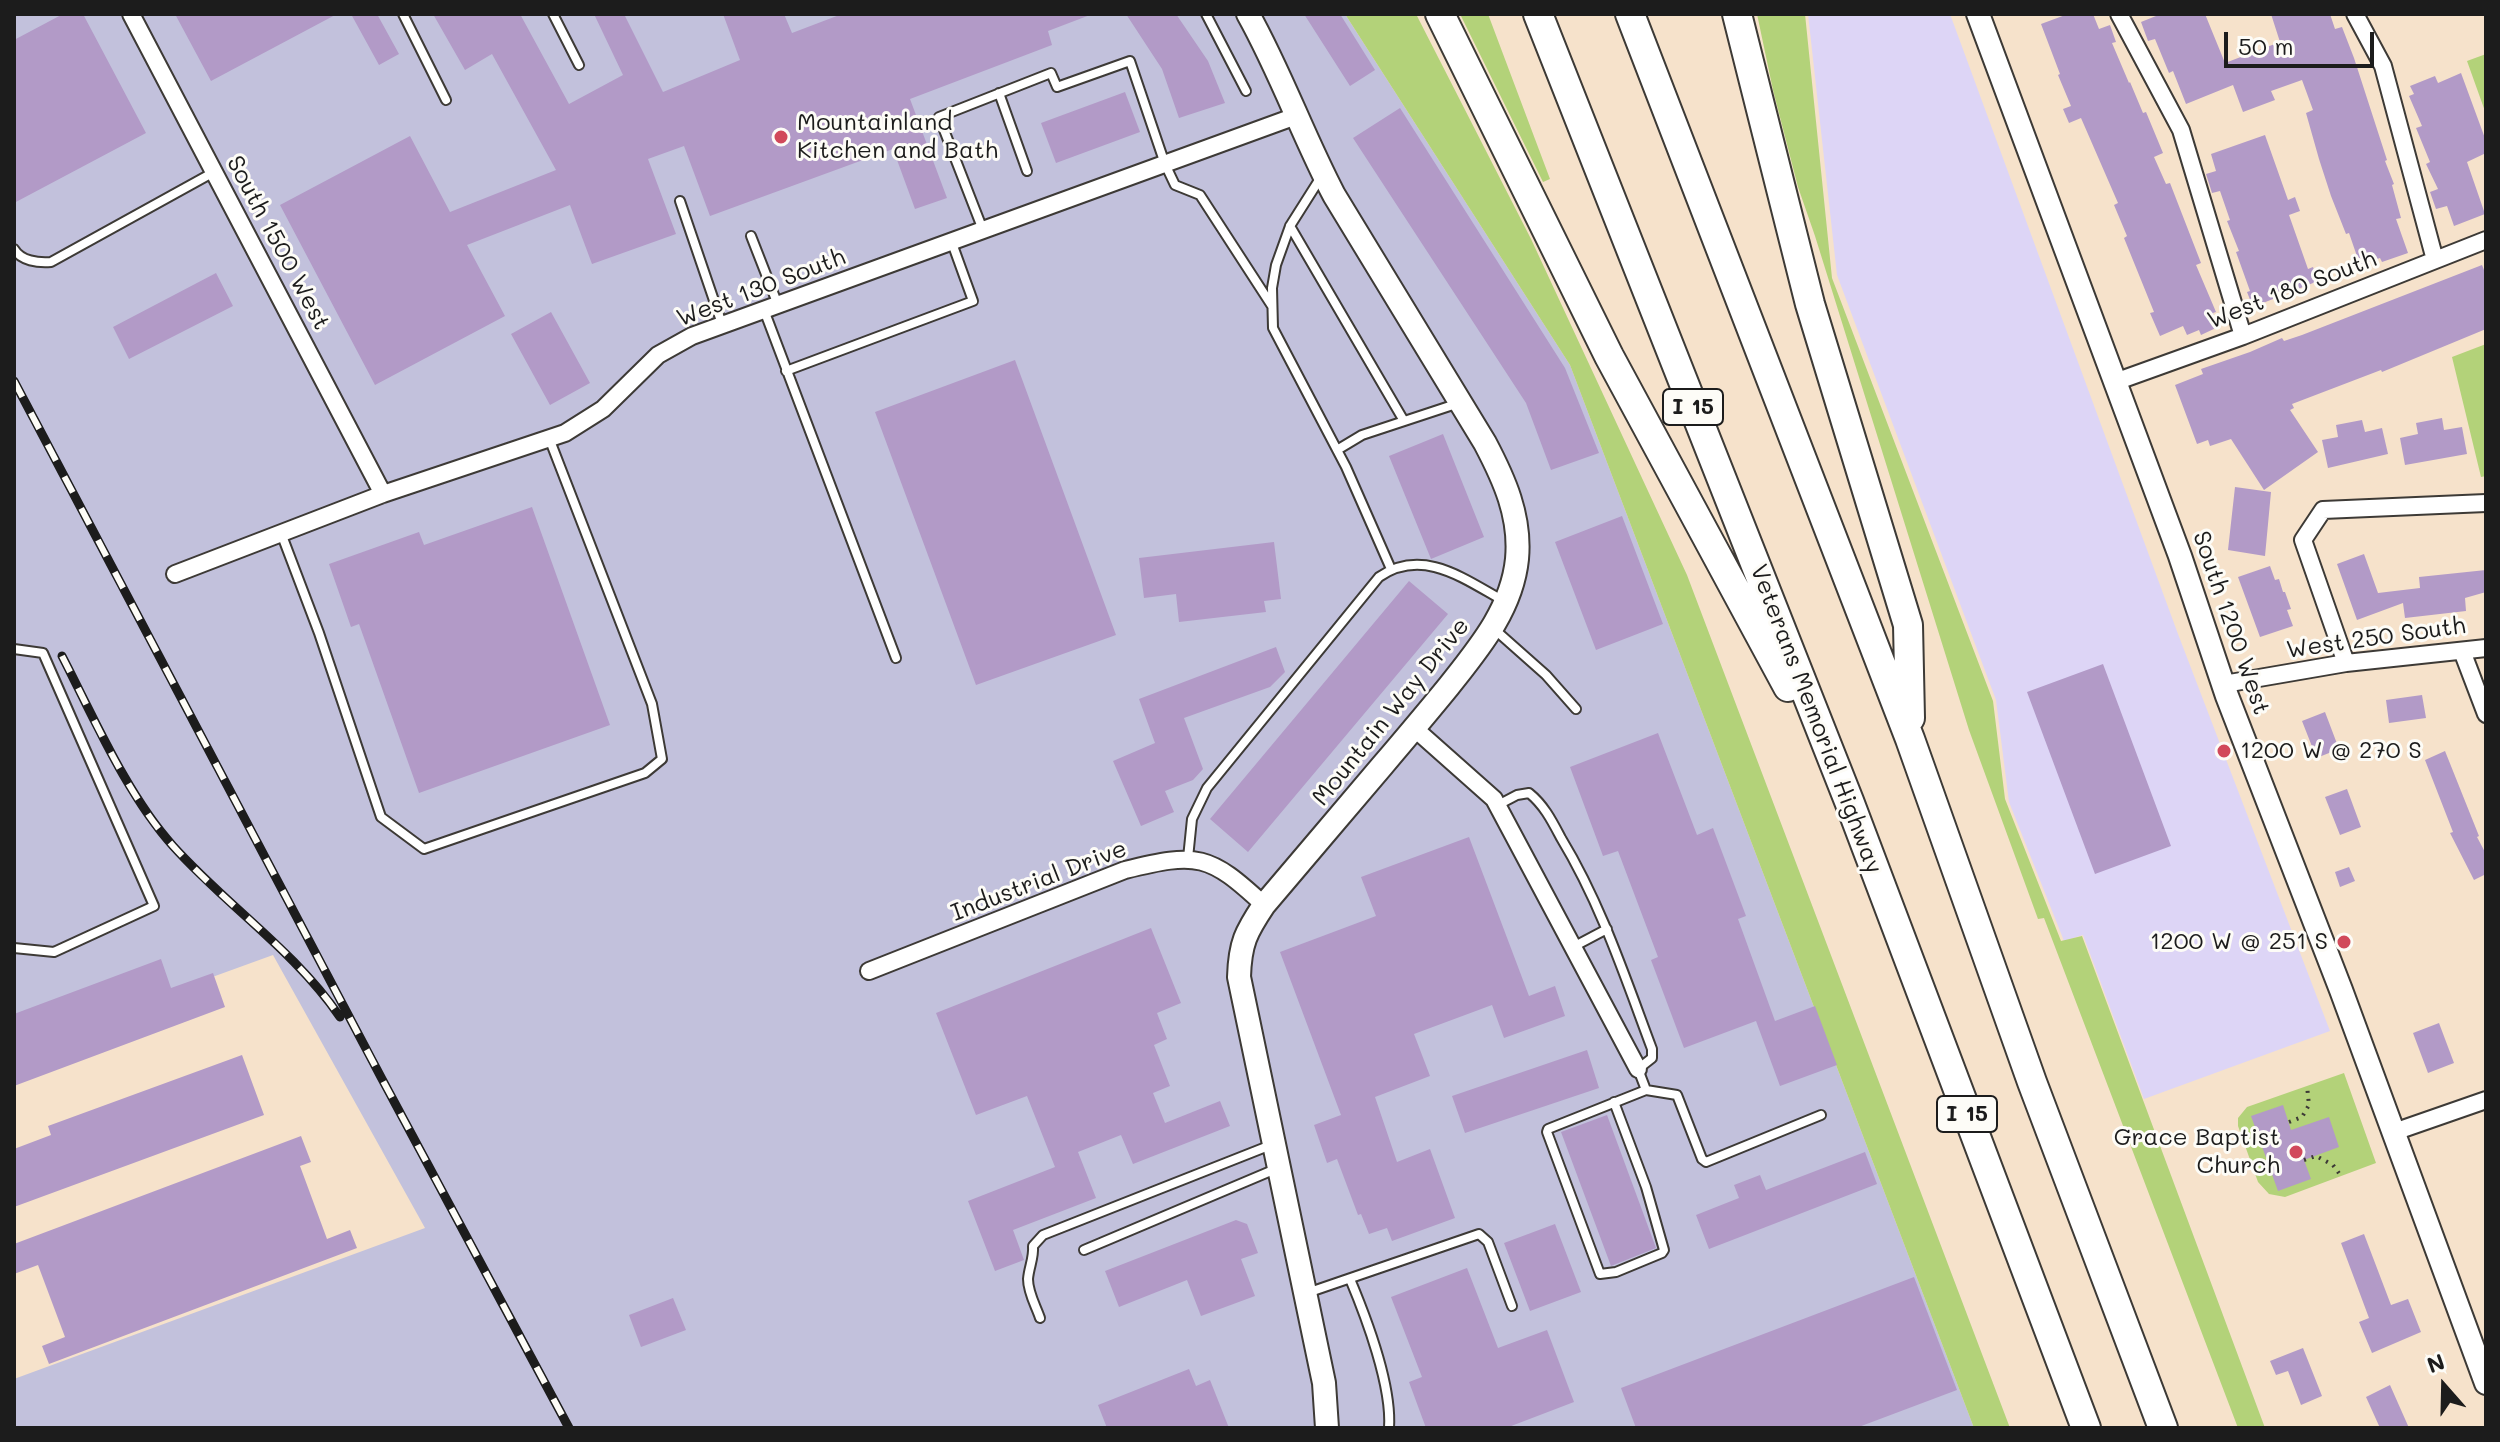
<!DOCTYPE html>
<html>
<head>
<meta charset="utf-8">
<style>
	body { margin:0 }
	#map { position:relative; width:2500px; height:1442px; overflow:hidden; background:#f6e2cb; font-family:Mali,sans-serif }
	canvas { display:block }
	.frame { position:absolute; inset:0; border:16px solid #1c1c1c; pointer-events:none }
	.north { position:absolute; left:2404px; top:1346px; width:80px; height:80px; -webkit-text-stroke:6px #fdfcf7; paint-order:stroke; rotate:340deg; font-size:22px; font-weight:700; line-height:32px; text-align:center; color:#1c1c1c }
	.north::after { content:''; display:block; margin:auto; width:28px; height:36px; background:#1c1c1c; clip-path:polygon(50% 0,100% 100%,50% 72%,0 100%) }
	.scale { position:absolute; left:2224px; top:32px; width:150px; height:36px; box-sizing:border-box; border:4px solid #1c1c1c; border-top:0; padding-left:10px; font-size:24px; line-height:28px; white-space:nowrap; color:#1c1c1c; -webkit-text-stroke:6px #fdfcf7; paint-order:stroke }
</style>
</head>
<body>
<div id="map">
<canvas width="2500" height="1442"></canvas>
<div class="frame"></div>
<div class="north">N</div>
<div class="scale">50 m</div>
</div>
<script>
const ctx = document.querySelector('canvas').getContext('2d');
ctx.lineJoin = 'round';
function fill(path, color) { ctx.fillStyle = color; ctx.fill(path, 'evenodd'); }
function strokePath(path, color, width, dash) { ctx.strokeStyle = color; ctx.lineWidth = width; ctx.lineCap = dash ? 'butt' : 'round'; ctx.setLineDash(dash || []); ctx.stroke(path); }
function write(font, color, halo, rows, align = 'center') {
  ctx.font = font + ' Mali,sans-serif'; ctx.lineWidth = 6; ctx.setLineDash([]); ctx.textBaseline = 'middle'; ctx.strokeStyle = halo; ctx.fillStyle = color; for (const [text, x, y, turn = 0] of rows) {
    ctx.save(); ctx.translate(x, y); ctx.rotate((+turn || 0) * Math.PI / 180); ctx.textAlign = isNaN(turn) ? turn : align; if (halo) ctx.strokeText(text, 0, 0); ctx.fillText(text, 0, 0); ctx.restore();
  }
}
fill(new Path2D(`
	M1808,14H1950L2178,634L2330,1031L2144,1099L2083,935L2064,941L2009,802L1996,700L1837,275Z`), '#ddd5f6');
fill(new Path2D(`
	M14,14H1345L1570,365L1974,1428H14V1379L425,1228L273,955L14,1049V474L16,475L14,471Z`), '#c2c1dc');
fill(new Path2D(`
	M1345,14H1416L1531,239L1687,575L2010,1428H1974L1570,365Z
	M1460,14H1488L1550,179L1543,182Z
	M1757,14H1805L1832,278L1993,701L2005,799L2061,941L2082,936L2265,1428H2238L2044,918L2038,919L1969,730L1815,236L1798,187L1773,90Z
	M2486,54V114L2467,61Z
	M2486,344V476L2481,477L2452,357Z
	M2344,1073L2376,1163L2285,1197L2269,1194L2258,1182L2238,1126V1118L2247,1107Z`), '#b3d279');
fill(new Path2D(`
	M63,14H83L146,133L14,203V40Z
	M175,14H337L211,81Z
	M351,14H377L399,54L379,65Z
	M433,14H520L569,104L623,75L594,14H624L663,92L740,60L723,14H784L792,33L842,14L1090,15L1048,31L1052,45L910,99L947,198L915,209L893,149L710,216L684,146L648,159L676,234L592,264L570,205L467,245L505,316L375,385L280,205L410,136L450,212L556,170L492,54L465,70Z
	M1126,14H1176L1208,61L1225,103L1179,118L1162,69Z
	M1304,14H1340L1375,70L1350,86Z
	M2068,14H2093L2099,29L2110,25L2116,42L2112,43L2129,83L2130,82L2143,113L2146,112L2163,153L2154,157L2166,184L2170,183L2201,263L2196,265L2216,312L2213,313L2218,327L2201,335L2199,330L2187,335L2183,326L2160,336L2150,313L2154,312L2124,238L2127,236L2114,205L2118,203L2081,118L2069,123L2063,109L2071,106L2058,75L2060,74L2041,24Z
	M2161,14H2205L2225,63L2280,42L2271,14H2330L2335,29L2342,27L2354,58L2387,160L2385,161L2394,184L2392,185L2401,218L2396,219L2408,253L2382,262L2380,258L2360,265L2349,233L2346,234L2331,196L2319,159L2306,113L2313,110L2302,80L2271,91L2275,100L2243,112L2233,85L2186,104L2173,71L2169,73L2155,39L2148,41L2141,22Z
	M2461,73L2486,141V153L2467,162L2485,214L2454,226L2447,206L2436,209L2430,192L2438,189L2426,164L2430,162L2416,128L2422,126L2409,96L2414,94L2410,86L2435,76L2438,83Z
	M1125,92L1140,132L1056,163L1041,123Z
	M1400,108L1565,368L1599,453L1551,470L1526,403L1353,138Z
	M2265,135L2288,200L2295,197L2300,211L2289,215L2308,269L2313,267L2318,281L2253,307L2247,292L2250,291L2236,252L2239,251L2227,221L2230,220L2220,191L2212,193L2206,174L2216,171L2211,154Z
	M2482,265L2486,275V329L2382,372L2381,370L2292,404L2294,408L2290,410L2318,452L2264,490L2231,439L2210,446L2208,440L2197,444L2175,385L2203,374L2201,369L2250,352L2282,338L2284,341L2302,335Z
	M216,273L233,306L129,359L113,327Z
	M551,312L590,383L550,405L511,334Z
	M1015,360L1116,635L976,685L875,412Z
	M2442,418L2444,430L2462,427L2467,454L2405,465L2400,438L2418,434L2416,423Z
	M2362,420L2365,432L2382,428L2388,454L2328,468L2322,440L2338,437L2336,425Z
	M1443,434L1484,537L1431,559L1389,456Z
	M2235,487L2271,492L2265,556L2228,550Z
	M532,507L610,725L419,793L359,624L351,627L329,564L419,532L424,545Z
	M1622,516L1663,624L1596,650L1555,542Z
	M1274,542L1281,599L1264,601L1266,612L1179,622L1176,594L1144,598L1139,558Z
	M2364,554L2378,593L2420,588L2419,577L2486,570V592L2465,598L2466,611L2405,618L2403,603L2357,620L2337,564Z
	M2270,566L2275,580L2279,579L2283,592H2285L2291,609L2287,610L2293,626L2260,637L2238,577Z
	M1409,581L1448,614L1248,852L1210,819Z
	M1276,647L1285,672L1270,687L1184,718L1203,769L1193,780L1165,791L1174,812L1141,826L1113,761L1155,743L1139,699Z
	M2103,664L2171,846L2095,874L2027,692Z
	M2422,695L2426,718L2389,723L2386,700Z
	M2325,712L2339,749L2319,757L2315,748L2313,749L2302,721Z
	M1658,733L1697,835L1713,828L1746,916L1738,919L1775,1021L1815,1006L1837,1065L1780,1086L1756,1021L1684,1048L1651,960L1658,957L1618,851L1603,856L1570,767Z
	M2445,751L2479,836L2477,837L2486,854V874L2474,880L2450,833L2453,832L2425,760Z
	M2347,789L2361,827L2340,835L2325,797Z
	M1469,837L1529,996L1555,986L1565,1016L1504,1038L1492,1005L1414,1034L1430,1076L1375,1097L1397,1162L1430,1149L1455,1218L1392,1241L1387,1228L1369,1234L1361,1214L1358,1215L1337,1159L1327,1163L1314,1125L1341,1115L1280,952L1376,916L1361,877Z
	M2349,867L2355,881L2340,887L2335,872Z
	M1151,928L1181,1003L1157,1013L1167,1039L1154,1045L1170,1086L1153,1093L1165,1123L1220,1101L1230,1126L1133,1164L1121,1135L1078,1152L1096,1198L1013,1230L1024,1260L995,1271L968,1201L1055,1167L1027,1096L976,1115L936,1013Z
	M161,959L171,988L213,973L225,1007L14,1086V1014Z
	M2439,1023L2454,1063L2428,1073L2413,1033Z
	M1587,1050L1599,1088L1465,1133L1452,1096Z
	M242,1055L264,1115L14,1207V1149L51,1135L48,1126Z
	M2283,1105L2291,1130L2329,1117L2339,1147L2304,1160L2311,1179L2278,1191L2251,1116Z
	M1607,1115L1656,1248L1611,1266L1561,1132Z
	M301,1136L311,1162L300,1166L327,1239L350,1230L357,1248L49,1364L42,1346L65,1337L38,1265L14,1274V1244Z
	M1865,1152L1877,1184L1709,1249L1696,1215L1739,1198L1734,1185L1760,1175L1766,1190Z
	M1236,1220L1247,1224L1258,1253L1241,1259L1255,1296L1201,1316L1187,1280L1119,1307L1105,1271Z
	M1555,1224L1581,1292L1530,1311L1504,1243Z
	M2364,1234L2391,1305L2408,1299L2421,1332L2372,1353L2359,1322L2369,1318L2341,1243Z
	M1467,1268L1498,1348L1547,1330L1574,1402L1506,1428H1426L1409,1382L1422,1377L1391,1297Z
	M1914,1277L1957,1390L1856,1428H1636L1621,1388Z
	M673,1298L686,1330L641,1347L629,1315Z
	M2303,1348L2322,1396L2301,1405L2288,1371L2276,1375L2270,1361Z
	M1189,1369L1196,1386L1210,1380L1229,1428H1107L1098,1405Z
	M2390,1385L2409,1428H2380L2366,1397Z`), '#b29ac7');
const lane = new Path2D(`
	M403,14L446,100
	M553,14L579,65
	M1206,14L1246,91
	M999,93L1027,171
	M1321,177L1290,226L1276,265L1272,288L1273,328L1346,467L1391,569
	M680,201L722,324
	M1290,226L1404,421
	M983,230L939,117L1051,73L1057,87L1130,61L1165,164L1175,185L1200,195L1272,306
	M751,236L778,305
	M14,249C21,261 38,263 51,262L214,172
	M764,310L896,658
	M786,371L973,301L952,243
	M1337,450L1362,435L1459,403
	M281,533L319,633L381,817L424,849L645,773L662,759L652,704L549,438
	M1493,628L1546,675L1576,709
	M14,649L43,653L154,906L54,952L14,948
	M1498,805L1517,795L1529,793C1544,805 1552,821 1561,838C1601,904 1625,977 1652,1049V1058L1638,1069L1646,1090L1548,1129L1547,1132L1600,1274L1616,1272L1662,1253L1664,1250L1646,1187L1614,1102
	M1188,858L1192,819L1207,788L1379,577C1423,547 1464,579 1504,601
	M1573,947L1607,929
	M1646,1090L1677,1095L1702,1159L1706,1162L1821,1115
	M1084,1250L1278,1168
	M1350,1279C1366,1317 1392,1386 1389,1428
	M1307,1293L1479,1234L1488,1242L1512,1306
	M1040,1318C1036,1306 1028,1293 1028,1279C1029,1267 1034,1258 1033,1246L1043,1235L1271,1145`);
const street = new Path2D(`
	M131,14L383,494
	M2119,14L2181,130L2243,336
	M2355,14L2383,66L2435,260
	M2115,382L2243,336L2486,240
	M175,574L383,494L565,433L603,409L658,355L692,336L1296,116
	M2462,651L2486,714
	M2346,663L2303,540L2323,510L2486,503
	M2224,684L2346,663L2486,648
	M1414,728L1494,799L1638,1069
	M869,971L1125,870C1198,852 1209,854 1264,905
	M2394,1132L2486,1100`);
const secondary = new Path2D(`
	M1248,14C1281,73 1303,136 1334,195L1485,443C1504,479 1521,516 1517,559C1512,609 1479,648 1449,686C1427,713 1405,739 1382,766C1343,812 1303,859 1264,905C1246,932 1240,943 1239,977L1324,1383L1327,1428
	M1978,14L2180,556L2227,696L2341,990L2486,1383`);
const highway = new Path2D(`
	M1440,14L1609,356L1788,687
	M1538,14L1849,801L2086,1428
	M1630,14L1910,739L2032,1082L2163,1428
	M1737,14L1810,304L1908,625L1910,718`);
strokePath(lane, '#3d3a36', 12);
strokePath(street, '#3d3a36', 20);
strokePath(secondary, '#3d3a36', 26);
strokePath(highway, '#3d3a36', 32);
strokePath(new Path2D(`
	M2289,1122L2302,1117L2309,1105L2307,1086
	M2304,1160L2316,1156L2333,1165L2341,1176`), '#3d3a36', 4, [2, 6]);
strokePath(lane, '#fff', 8);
strokePath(street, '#fff', 16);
strokePath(secondary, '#fff', 22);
strokePath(highway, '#fff', 28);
const rail = new Path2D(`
	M14,381L382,1079L569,1428
	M62,656C94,718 127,795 173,846C227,906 294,950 340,1017`);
strokePath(rail, '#1c1c1c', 9);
strokePath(rail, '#fdfcf7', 6, [18]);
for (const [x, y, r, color] of [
	[781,137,8,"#d1495b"],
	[2224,751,8,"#d1495b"],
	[2344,942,8,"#d1495b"],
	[2296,1152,8,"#d1495b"]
]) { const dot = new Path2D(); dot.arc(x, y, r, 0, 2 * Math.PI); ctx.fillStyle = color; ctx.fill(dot); strokePath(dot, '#fdfcf7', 3); }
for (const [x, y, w] of [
	[1693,407,60],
	[1967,1114,60]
]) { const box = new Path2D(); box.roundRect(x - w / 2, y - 18, w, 36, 6); ctx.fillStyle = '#fdfcf7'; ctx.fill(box); strokePath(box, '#1c1c1c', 2); }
write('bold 22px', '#1c1c1c', null, [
	["I 15",1693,407],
	["I 15",1967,1114]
]);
write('24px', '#1c1c1c', '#fdfcf7', [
	["Mountainland",797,123],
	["Kitchen and Bath",797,151],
	["1200 W @ 270 S",2240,751],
	["1200 W @ 251 S",2328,942,"right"],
	["Grace Baptist",2280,1138,"right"],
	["Church",2280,1166,"right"]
], 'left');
write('24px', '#1c1c1c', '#fdfcf7', [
	["South 1500 West",278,243,62],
	["West 130 South",761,288,-21],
	["West 180 South",2292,290,-21],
	["South 1200 West",2231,623,71],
	["West 250 South",2376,638,-8],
	["Mountain Way Drive",1391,712,-51],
	["Veterans Memorial Highway",1816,719,69],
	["Industrial Drive",1039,881,-21]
]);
</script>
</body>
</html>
